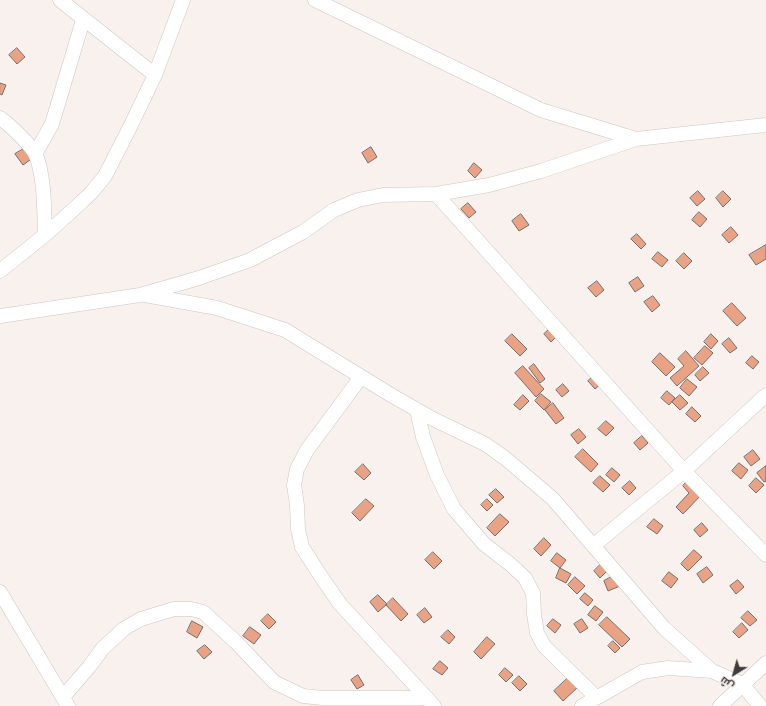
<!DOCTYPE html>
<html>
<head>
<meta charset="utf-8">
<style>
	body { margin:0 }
	#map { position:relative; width:766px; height:706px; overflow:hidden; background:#f8f1ee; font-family:Lato,Cairo,sans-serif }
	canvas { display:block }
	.north { position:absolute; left:714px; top:654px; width:40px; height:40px; -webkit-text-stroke:3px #f8f1ee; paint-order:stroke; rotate:217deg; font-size:11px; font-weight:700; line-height:16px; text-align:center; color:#3e3b3a }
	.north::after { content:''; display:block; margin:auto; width:14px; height:18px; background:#3e3b3a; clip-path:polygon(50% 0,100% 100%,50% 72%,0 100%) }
</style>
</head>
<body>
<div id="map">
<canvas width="766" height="706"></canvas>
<div class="north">ش</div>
</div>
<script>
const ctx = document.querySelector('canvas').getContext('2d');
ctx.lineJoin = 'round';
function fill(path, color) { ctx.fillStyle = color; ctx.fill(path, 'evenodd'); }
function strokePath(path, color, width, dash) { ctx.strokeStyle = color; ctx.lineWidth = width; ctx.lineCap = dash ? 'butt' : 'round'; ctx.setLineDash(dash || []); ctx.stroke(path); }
const building = new Path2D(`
	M17,48L25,57L17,64L9,55Z
	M0,83L6,85L2,95L0,94Z
	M27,147L34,157L23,165L15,154Z
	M371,147L377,157L368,163L362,153Z
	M474,163L482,170L475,178L468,171Z
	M698,191L705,199L697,206L690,198Z
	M723,191L731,199L723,207L716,198Z
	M468,203L476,212L469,218L461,209Z
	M699,212L707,219L700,227L692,220Z
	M521,214L529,225L519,231L512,221Z
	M731,227L738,235L729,243L722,235Z
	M637,234L646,244L641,249L631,239Z
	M766,245V259L756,265L749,255Z
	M658,252L668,260L662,267L652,259Z
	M684,253L692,261L684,269L676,261Z
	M638,277L644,286L635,292L629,283Z
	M597,281L604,290L596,297L588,288Z
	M653,296L660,305L652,312L644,302Z
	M732,303L746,318L737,326L723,311Z
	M551,328L558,335L551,342L544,334Z
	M512,334L527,349L520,356L505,341Z
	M711,334L718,341L711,349L704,342Z
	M729,338L737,348L730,353L722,344Z
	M705,346L713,353L702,365L694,358Z
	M686,351L699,366L677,386L670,378L684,366L678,359Z
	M660,353L675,367L666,376L652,362Z
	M752,356L759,362L753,369L746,363Z
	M534,364L545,379L540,383L529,368Z
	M523,366L544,389L536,397L515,373Z
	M703,367L709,373L700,381L695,375Z
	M595,375L602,383L595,389L588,381Z
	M687,379L697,387L689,396L680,388Z
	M563,384L569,391L562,397L556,390Z
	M667,391L675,398L669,405L661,398Z
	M541,394L551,402L544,410L535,401Z
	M523,395L529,401L520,410L514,405Z
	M680,395L688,403L680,410L672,402Z
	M553,403L564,418L556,424L545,410Z
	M692,407L701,416L695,422L686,414Z
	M606,421L614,428L606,436L598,429Z
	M579,429L586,437L578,444L571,435Z
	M642,436L648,443L640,450L634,443Z
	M583,449L598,464L591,472L575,457Z
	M753,450L760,459L751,466L744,457Z
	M739,463L748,470L741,479L732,471Z
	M363,464L371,473L364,480L355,472Z
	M766,466V481L764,482L757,473Z
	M612,468L620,475L614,482L606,475Z
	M600,476L610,485L603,492L593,483Z
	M690,478L704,492L683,514L676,507L689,493L683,486Z
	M756,478L764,485L756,493L749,486Z
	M630,481L636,488L629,495L622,488Z
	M496,489L504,497L497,503L489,495Z
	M366,499L374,506L360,521L352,513Z
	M487,499L493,505L487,511L481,505Z
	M500,514L509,522L495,536L487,528Z
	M654,519L663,526L657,534L647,527Z
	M702,523L708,530L700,537L694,530Z
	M544,538L551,545L541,556L534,549Z
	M694,550L702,557L688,571L681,564Z
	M433,552L442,561L434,569L425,560Z
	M557,553L566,560L560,568L551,561Z
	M603,562L609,569L600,578L594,571Z
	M707,567L713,575L703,583L697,574Z
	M560,568L571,574L566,583L556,578Z
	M669,572L678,579L671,588L662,581Z
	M615,575L620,586L608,591L604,581Z
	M575,577L585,586L577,594L568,585Z
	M738,580L744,587L736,594L730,586Z
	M585,593L593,600L588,606L580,599Z
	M378,595L387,604L378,612L370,602Z
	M393,598L408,614L401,621L386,605Z
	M595,606L603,612L596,621L588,615Z
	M425,608L432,617L424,623L417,615Z
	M748,611L757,620L750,626L741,618Z
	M268,614L276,622L269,629L261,621Z
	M607,617L630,639L622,647L599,625Z
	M553,619L561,625L555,633L547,626Z
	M582,619L588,628L580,633L574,624Z
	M192,621L203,627L197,638L187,632Z
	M742,623L748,630L739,638L733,632Z
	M250,627L261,635L254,644L243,636Z
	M448,630L455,637L449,644L441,637Z
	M487,637L495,644L481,659L474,652Z
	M613,641L620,648L615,653L608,646Z
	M205,645L212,652L204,659L197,651Z
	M440,661L448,668L442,675L433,669Z
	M505,668L513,675L506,682L499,675Z
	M358,675L364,685L357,689L351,680Z
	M519,676L527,684L520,691L512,683Z
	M569,677L578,687L563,701L554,691Z`);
fill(building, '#e9a283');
strokePath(building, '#756f6d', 1);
const street = new Path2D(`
	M60,0L155,75
	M315,0L541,110L636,139
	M0,118C10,125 31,145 36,155C45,179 44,210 45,235
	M35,154L52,124L83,20
	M436,194L684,471L766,555
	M0,271L45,235L75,208L91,193L105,176L130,127L155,75L183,0
	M145,295L217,308L285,330L391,395L433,419L485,444L505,458L553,499L664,628L712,671L742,684L760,706
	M0,316L140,295L199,278L250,260L303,232L334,210L358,200L383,195L436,194L489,185L541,171L636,139L766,125
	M361,377L307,450L297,469L294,485L297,505L298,529L302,547L320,575L340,604L434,706
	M417,410L423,437L437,475L454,509L484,544L510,564L525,578L533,593L534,614L537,633L544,646L596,697
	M594,545L684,471L766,395
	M0,592L68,706
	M63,697L89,667L103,648L125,628L141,619L174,609H191L203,612L236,642L274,682L303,696L323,698H427
	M582,706L642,672L668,668L712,671
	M720,706L766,663`);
strokePath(street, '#cdc6c4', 15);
strokePath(street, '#fff', 14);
</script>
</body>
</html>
